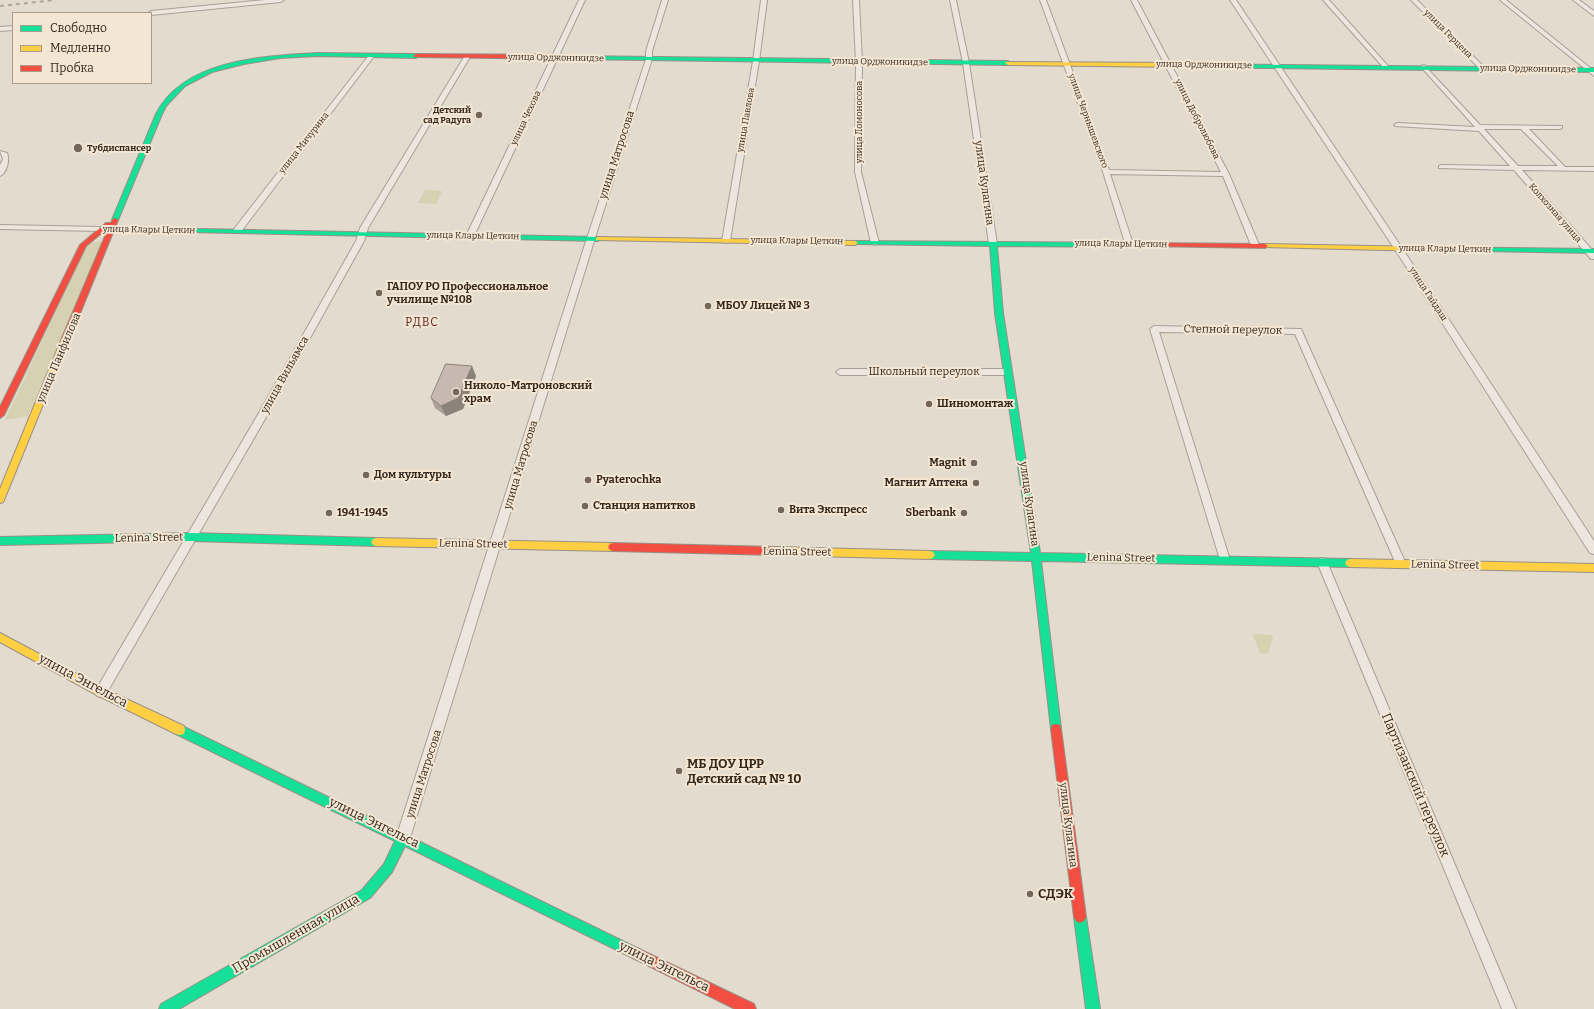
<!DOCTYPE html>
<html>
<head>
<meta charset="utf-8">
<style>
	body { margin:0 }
	#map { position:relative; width:1594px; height:1009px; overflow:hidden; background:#e3dbce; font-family:Bitter,serif }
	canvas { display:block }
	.legend { position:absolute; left:12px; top:12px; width:140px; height:72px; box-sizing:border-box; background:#f3e7d4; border:1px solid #a89b8c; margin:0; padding:5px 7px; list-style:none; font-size:12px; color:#37281f }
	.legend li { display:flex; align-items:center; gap:8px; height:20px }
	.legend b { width:20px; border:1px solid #a89b8c }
</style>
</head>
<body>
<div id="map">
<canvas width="1594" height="1009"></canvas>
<ul class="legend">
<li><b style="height:5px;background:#16e098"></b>Свободно</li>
<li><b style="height:5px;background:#ffcf43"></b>Медленно</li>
<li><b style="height:5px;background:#f24e42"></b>Пробка</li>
</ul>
</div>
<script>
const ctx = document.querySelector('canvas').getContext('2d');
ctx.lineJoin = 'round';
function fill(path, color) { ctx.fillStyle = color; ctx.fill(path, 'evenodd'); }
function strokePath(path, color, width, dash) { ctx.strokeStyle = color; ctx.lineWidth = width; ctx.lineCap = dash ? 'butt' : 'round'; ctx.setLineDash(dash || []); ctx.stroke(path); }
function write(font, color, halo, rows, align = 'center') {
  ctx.font = font + ' Bitter,serif'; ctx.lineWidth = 4; ctx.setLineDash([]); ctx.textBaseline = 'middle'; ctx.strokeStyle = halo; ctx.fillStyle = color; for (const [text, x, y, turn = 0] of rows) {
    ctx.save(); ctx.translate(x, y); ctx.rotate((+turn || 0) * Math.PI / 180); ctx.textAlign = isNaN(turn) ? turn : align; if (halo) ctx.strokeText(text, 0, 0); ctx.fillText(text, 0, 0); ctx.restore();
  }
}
fill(new Path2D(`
	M425,190L442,191L436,204L418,203Z
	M104,241L28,416L5,420L88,243Z
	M1253,634L1272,635L1273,638L1268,653H1260Z`), '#d5d1b1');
const street = new Path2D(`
	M265,0H284L281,2L151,15V13H148L151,11Z
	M579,0H585L474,236L473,238H467L466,236Z
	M662,0H668L652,51V59L595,238L410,838L408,843L403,845L398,843L396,838L587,238L646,59V51Z
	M761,0H767L759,61L730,241L726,243L722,241L753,61Z
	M853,0H859L862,62L861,172L879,243L875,245L871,243L855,172L856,62Z
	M950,0H956L969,63L997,244L993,246L989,244L963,63Z
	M1040,0H1046L1109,170L1221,172L1131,0H1137L1229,174L1259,245L1258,247H1252L1251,245L1223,176L1110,174L1133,244L1129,246H1126L1103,172Z
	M1230,0H1236L1402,248L1594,541V554L1590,553L1394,248Z
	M1323,0H1329L1388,66V68H1384Z
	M1411,0H1417L1484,67V69H1480Z
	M1500,0H1506L1594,71V76Z
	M1573,0H1579L1594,11V16Z
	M13,26V30L0,31V27Z
	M370,54L375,55L240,233H234V229Z
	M467,55L470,57L368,228L364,241L265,419L105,696L101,697L97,696L95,692L97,688L256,418L356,241L360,228L464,57Z
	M1424,65L1480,125L1562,126V128L1560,129H1529L1565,167H1594V171L1522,170L1594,252V259H1591L1514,170L1439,168V166L1441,165L1510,166L1479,131L1395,126L1394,125L1397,123L1475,127L1422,68V66ZM1484,129H1521L1558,166H1518Z
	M0,151L7,153C10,159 7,173 0,176V165L3,159Z
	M0,225L101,227L105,229L101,231L0,229Z
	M1154,326L1301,329L1406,564L1405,567L1401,568L1397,567L1396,564L1295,334L1159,332L1230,560L1229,563L1225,564L1221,563L1150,329Z
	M840,369H1007L1011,372L1007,375H840L836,372Z
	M1322,558L1326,559L1327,562L1516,1009H1502L1317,562L1318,559Z`);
const fast = new Path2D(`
	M318,53L416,54L419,56L416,58L318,56L280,58L244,64L212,72L185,86L166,106L162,114L118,220L115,222L113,221L112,220L156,114C184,59 265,56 318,53Z
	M570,56L1008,61L1011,63L1008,65L572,59L570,58Z
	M1182,64L1594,68V72L1184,67L1182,66Z
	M101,227L598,237L601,239L598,241L99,230V228Z
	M855,241L1145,243L1148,245L1145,247L997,246L1003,313L1040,553L1350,559L1353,560L1355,563L1353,566L1350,567L1041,561L1061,729L1060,733L1056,734L1052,733L1051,729L1032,561L930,559L927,558L925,555L927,552L930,551L1031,553L995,313L990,246L853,244V242Z
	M1425,247L1594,249V253L1423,250L1422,249Z
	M190,533L376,538L379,539L381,542L379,545L376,546L190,541L0,545V537Z
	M180,725L402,833L407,834L408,836L641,950L643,954L641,958L637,960L633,958L405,846L392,872L370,898L179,1009H159L161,1004L362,890L384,864L395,841L176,734L175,730L176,726Z
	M1080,911L1084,913L1086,917L1100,1009H1086L1074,917L1076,913Z`);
const slow = new Path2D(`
	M1006,62L1184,63L1187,65L1184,67L1008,65L1005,63Z
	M598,237L855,241L858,243L855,245L596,240V238Z
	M1265,244L1425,247L1428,249L1425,251L1263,247L1262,246Z
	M66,335L70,338L4,500L3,502L0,503V489L62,338Z
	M376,538L613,543L616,544L618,547L616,550L613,551L376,546L373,545L371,542L373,539Z
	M776,547L930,551L933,552L935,555L933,558L930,559L776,555L773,554L771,551L773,548Z
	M1350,559L1594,564V572L1350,567L1347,566L1345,563L1347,560Z
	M0,633L105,689L184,726L185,730L184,734L180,735L176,734L97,695L0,642Z`);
const jam = new Path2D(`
	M416,54L572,55L575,57L572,59L414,57L413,56Z
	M115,218L118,220L70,338L66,341L62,338L109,227L86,246L4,415L0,418V407L80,245L106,223H111L113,219Z
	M1145,243L1265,244L1268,246L1265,248L1143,246V244Z
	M613,543L776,547L779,548L781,551L779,554L776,555L613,551L610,550L608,547L610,544Z
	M1056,724L1060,725L1061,729L1086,917L1084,921L1080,923L1076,921L1074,917L1051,729L1052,725Z
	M637,948L754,1004L756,1009H735L633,958L631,954L633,950Z`);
strokePath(street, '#a8a097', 2);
strokePath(fast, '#989086', 2);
strokePath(slow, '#989086', 2);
strokePath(jam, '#989086', 2);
fill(street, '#ece6df');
fill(fast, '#16e098');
fill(slow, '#ffcf43');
fill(jam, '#f24e42');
strokePath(new Path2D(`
	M0,6L55,0`), '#aba59f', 2, [4, 4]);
fill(new Path2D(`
	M476,376L463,409L446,416L435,408L431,398Z`), '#ab9f96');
fill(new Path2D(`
	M472,366L476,376L463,409L446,416L441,406Z`), '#8b827a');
const building = new Path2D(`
	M446,364L472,366L458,398L441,406L431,398Z`);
fill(building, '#c7b9af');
strokePath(building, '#8b827a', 1);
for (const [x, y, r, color] of [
	[479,115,4,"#73675c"],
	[78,148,5,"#73675c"],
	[379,293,4,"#73675c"],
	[708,306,4,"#73675c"],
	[456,392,4,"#73675c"],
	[929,404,4,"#73675c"],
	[974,463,4,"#73675c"],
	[366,475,4,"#73675c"],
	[588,480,4,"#73675c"],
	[976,483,4,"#73675c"],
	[585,506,4,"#73675c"],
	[781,510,4,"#73675c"],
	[329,513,4,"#73675c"],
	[964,513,4,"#73675c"],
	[679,771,4,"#73675c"],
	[1030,894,4,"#73675c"]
]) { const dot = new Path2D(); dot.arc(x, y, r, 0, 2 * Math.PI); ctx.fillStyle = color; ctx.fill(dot); strokePath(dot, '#f3e7d4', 1.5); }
write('9px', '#37281f', '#f3e7d4', [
	["улица Герцена",1448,34,45],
	["улица Орджоникидзе",556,58,1],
	["улица Орджоникидзе",880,62,1],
	["улица Орджоникидзе",1204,65,1],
	["улица Орджоникидзе",1528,69,1],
	["улица Чехова",526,118,-65],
	["улица Добролюбова",1197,119,63],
	["улица Павлова",746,120,-80],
	["улица Чернышевского",1088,121,70],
	["улица Ломоносова",859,122,-90],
	["улица Мичурина",304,143,-52],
	["Колхозная улица",1555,213,49],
	["улица Клары Цеткин",149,230,1],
	["улица Клары Цеткин",473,236,1],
	["улица Клары Цеткин",797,241,1],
	["улица Клары Цеткин",1121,244,1],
	["улица Клары Цеткин",1445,249,1],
	["улица Гайдаш",1428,294,57]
]);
write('bold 9px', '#37281f', '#f3e7d4', [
	["Детский",471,110],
	["сад Радуга",471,120],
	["Тубдиспансер",87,148,"left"]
], 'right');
write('11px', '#37281f', '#f3e7d4', [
	["улица Матросова",617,155,-72],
	["улица Кулагина",984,183,82],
	["Степной переулок",1233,330,1],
	["улица Панфилова",59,358,-67],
	["Школьный переулок",924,372],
	["улица Вильямса",285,375,-61],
	["улица Матросова",521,465,-73],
	["улица Кулагина",1029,504,82],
	["Lenina Street",149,538,-1],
	["Lenina Street",473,544,1],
	["Lenina Street",797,552,1],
	["Lenina Street",1121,558,1],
	["Lenina Street",1445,565,1],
	["улица Матросова",424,774,-72],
	["улица Кулагина",1068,825,83]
]);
write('bold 11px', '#37281f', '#f3e7d4', [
	["ГАПОУ РО Профессиональное",387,287],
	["училище №108",387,300],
	["МБОУ Лицей № 3",716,306],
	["Николо-Матроновский",464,386],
	["храм",464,399],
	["Шиномонтаж",937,404],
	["Magnit",966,463,"right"],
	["Дом культуры",374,475],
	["Pyaterochka",596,480],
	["Магнит Аптека",968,483,"right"],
	["Станция напитков",593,506],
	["Вита Экспресс",789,510],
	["1941-1945",337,513],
	["Sberbank",956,513,"right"]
], 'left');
ctx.letterSpacing = '1px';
write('12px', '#612721', '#f3e7d4', [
	["РДВС",422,323]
]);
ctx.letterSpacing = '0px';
write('13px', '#37281f', '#f3e7d4', [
	["улица Энгельса",83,681,28],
	["Партизанский переулок",1415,785,67],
	["улица Энгельса",374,823,26],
	["Промышленная улица",296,934,-30],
	["улица Энгельса",664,967,26]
]);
write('bold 13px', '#37281f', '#f3e7d4', [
	["МБ ДОУ ЦРР",687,764],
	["Детский сад № 10",687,779],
	["СДЭК",1038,894]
], 'left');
</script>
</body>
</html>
